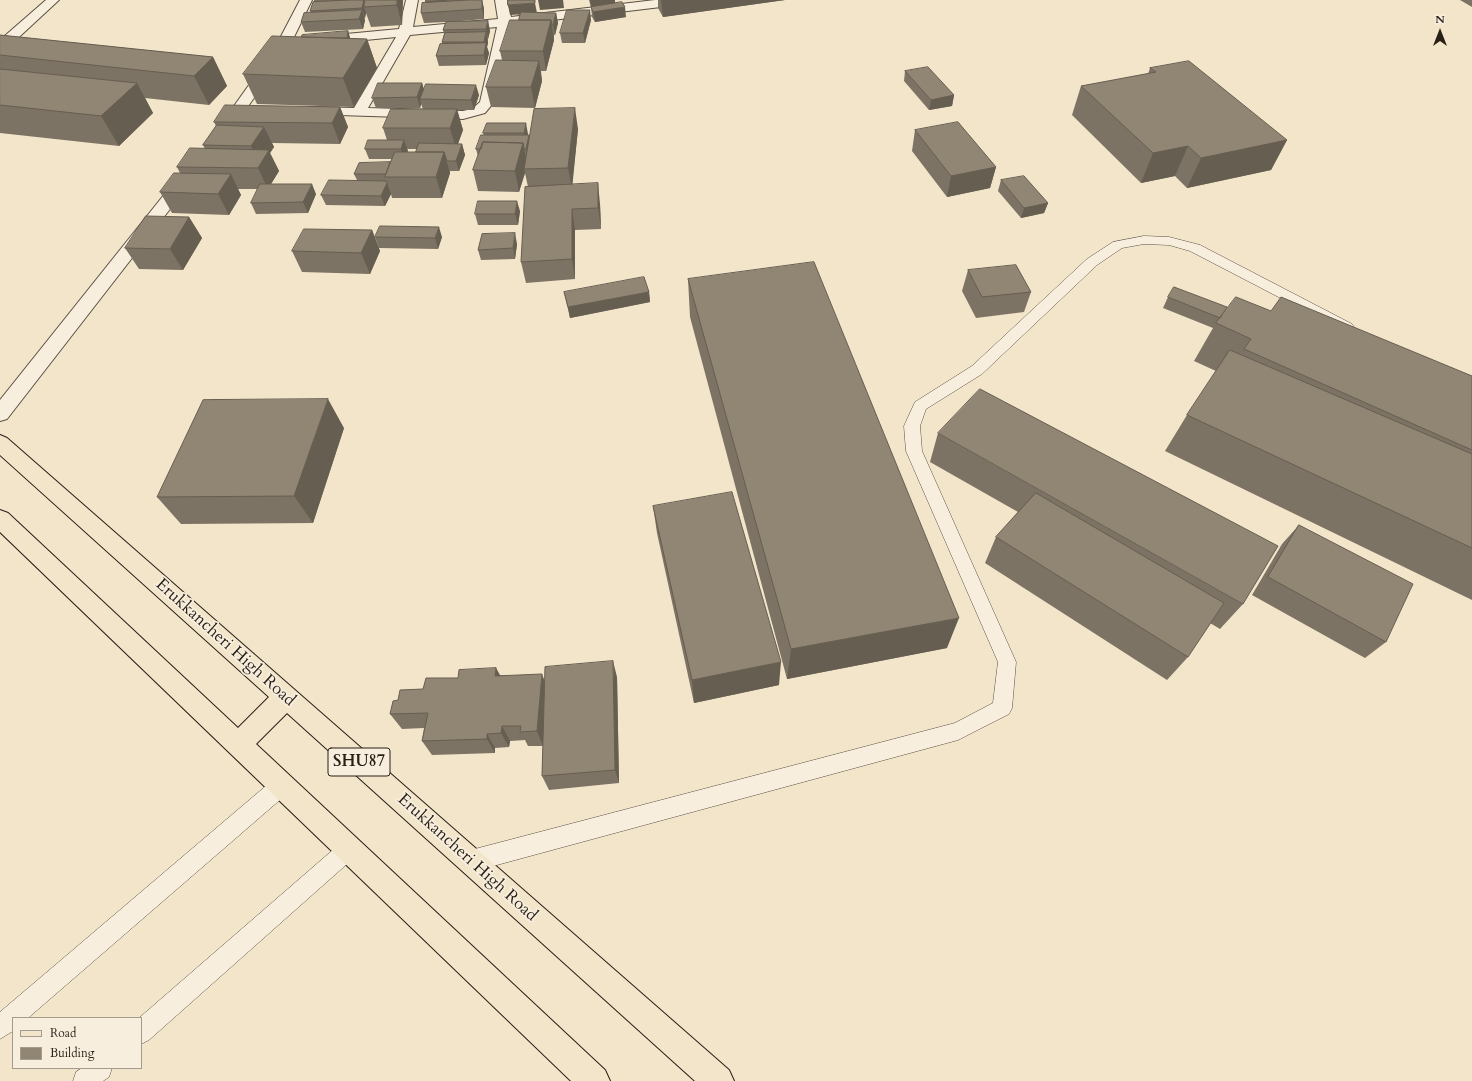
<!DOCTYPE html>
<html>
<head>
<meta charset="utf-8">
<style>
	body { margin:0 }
	#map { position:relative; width:1472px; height:1081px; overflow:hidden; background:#f2e5ca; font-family:Cardo,serif }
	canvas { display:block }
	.legend { position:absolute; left:12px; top:1017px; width:130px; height:52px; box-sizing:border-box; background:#f7eedd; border:1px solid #a49b8e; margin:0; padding:5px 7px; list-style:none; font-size:12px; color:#281f17 }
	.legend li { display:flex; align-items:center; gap:8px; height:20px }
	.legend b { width:20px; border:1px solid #a49b8e }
	.north { position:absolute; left:1420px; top:12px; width:40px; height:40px; -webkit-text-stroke:3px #f7eedd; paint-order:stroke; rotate:0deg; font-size:11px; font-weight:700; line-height:16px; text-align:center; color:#281f17 }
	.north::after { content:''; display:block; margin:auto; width:14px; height:18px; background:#281f17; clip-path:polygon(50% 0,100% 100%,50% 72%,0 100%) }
</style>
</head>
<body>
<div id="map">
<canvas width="1472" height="1081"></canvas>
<ul class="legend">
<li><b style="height:5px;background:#f2e5ca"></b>Road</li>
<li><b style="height:11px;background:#918674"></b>Building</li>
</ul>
<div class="north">N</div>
</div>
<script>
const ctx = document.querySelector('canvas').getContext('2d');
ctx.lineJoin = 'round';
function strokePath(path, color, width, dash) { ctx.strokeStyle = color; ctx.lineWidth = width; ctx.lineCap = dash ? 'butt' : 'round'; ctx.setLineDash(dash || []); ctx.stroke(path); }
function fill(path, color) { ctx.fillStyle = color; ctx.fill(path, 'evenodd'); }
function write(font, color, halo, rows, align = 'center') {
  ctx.font = font + ' Cardo,serif'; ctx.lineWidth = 3.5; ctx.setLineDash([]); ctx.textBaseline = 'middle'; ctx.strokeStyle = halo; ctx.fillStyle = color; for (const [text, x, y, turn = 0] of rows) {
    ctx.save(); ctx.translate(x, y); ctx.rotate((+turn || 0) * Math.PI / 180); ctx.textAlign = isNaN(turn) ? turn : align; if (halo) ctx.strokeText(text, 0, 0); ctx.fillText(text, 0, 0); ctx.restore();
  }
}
const service = new Path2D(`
	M1144,236L1169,237L1200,245L1352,324L1354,327L1352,330L1347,332L1342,330L1190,251L1169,245L1144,244L1122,248L1097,265L982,374L926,409L920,426L922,451L1016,662L1012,708L1009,714L958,740L471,872L463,869L460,861L463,853L471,850L955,723L993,703L998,662L906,451L904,426L915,402L972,366L1087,259L1113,242Z
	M281,776L288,779L291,786L288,793L28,1018H13V1031L0,1039V1012L274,779Z
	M349,838L356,842L360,849L356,856L149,1040L141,1044V1018H139L342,842Z
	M82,1068H112L109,1077L103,1081H73L76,1072Z`);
const minor = new Path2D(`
	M46,0H59L5,50L0,51V40Z
	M300,0H312L293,39L399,29L406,0H418L413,27L498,19L495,0H507L511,17L655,0H692L690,3L686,4L511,25L494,102L485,113L463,119L308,114L306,111L308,108L313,107L354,108L396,37L284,48L279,47L277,44ZM497,27L480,102L472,109L463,111L368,108L410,35Z
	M269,63L274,64L276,67L229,133L224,134L219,133L217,130L219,127L264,64Z
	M185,174L191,176L193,179L191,182L7,419L0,421V400L179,176Z`);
const primary = new Path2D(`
	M0,435L7,438L729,1070L734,1081H695L287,713L256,744L605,1070L610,1081H571L0,532V510L8,513L238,728L269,697L0,455Z`);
strokePath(service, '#5a5044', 1);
strokePath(minor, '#5a5044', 2);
strokePath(primary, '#281f17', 2);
fill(service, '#f7eedd');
fill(minor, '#f7eedd');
fill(primary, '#f2e5ca');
fill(new Path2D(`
	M314,0H403L402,25L371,27L366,13L365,18H364L365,20L363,29L305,32L301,22L311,13L310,11L314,2Z
	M426,0H482L484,9V19L450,22L488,21L490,31L488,39V43L487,47L489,53L486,65L439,66L436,56L442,44V42L444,34L443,30L446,22L424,23L421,13L426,3Z
	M589,0H615V3L626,17L595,22L592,17L591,7Z
	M658,0H785L663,17L658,8Z
	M1460,0H1472V7Z
	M537,13H556L558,23L555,35H554V40L546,71H541L542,81L535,108L491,107L486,87L502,60L500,51L519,20L520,14L510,15Z
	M591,20L585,43H562L560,33Z
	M348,31L350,38L367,39L377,68L354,107L257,104L243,74L301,37Z
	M0,35L213,57L227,86L209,105L145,98L153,113L119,146L0,133Z
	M1150,68L1287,140L1271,170L1187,188L1175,176L1141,183L1072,115L1081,86L1148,74Z
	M905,71L954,95L952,106L929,110L904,81Z
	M422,83L424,90L479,95L474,110H457L463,130L458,144H462L465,155L459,171H450V173L442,198H392L391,194L385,206L326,205L321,195L357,180L354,174L390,162L392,159H369L365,149L387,140L383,128L423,109L421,104L420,108H376L372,98ZM407,149H417L416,152H407L408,151Z
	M340,107L348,127L340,144L272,143L274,147L270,153L279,171L271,184L316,194L308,213L256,214L251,203L258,189H238L241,195L229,215L172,213L160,192L180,173L177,167L205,149L203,145L216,126L214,122Z
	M487,123L528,134V135L529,137L578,129L572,184L600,204L601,229L575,230V279L526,283L521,262L528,187L525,173L519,192L478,191L473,170L478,156L476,149L484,135L483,133Z
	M915,130L996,167L990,188L947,197L912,151Z
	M1001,180L1048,203L1044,213L1021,218L998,191Z
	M520,211L518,225H478L475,214Z
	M189,217L202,238L183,270L139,269L125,248Z
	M372,230L380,251L370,274L302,272L292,251Z
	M375,237H442L438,249L379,248Z
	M517,244L515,259L481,260L478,250Z
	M968,270L1031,292L1024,312L976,318L962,291Z
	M688,279L947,648L787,679L690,317Z
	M564,292H649L650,302L570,318Z
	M1168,297L1222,315L1271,311L1472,376V600L1165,451L1187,415L1216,371L1194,361L1213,328L1163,308Z
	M344,428L313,523L181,524L157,497Z
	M938,433L1243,604L1220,629L1210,623L1188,657L1167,680L985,563L996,537L1018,512L930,462Z
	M653,506L779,685L694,703L657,533Z
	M1299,525L1386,642L1365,658L1252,595L1282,544Z
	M496,668L500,675L545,681L617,677L619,783L549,790L542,776L543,746H528L525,740L510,741L509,747L495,748V753L432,755L422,741L424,728L402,729L390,714L398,700L423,689L458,678Z`), '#7d7364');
fill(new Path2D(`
	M364,0L366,7H364L366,13L365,18L362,8Z
	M397,0H403L402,25L397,5Z
	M481,0H482L484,9V19L482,9Z
	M538,0H563L564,8L540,10Z
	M590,0H615V4L591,7Z
	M661,0H785L663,17Z
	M535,3L537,13L510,15L508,5Z
	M625,7L626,17L595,22L593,12Z
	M362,10L365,20L363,29L359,19Z
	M590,10L591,20L585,43L583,33Z
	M556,13L558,23L555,35L553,25Z
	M551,20L554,40L546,71L543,51Z
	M488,21L490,31L488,39L486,29Z
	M348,31L351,41L347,44Z
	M486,32L488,43L487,47L489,53L486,65L484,55L485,49L484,42Z
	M367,39L377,68L354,107L343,78Z
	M213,57L227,86L209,105L194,76Z
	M539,61L542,81L535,108L531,87Z
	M137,83L153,113L119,146L101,116Z
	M422,83L425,93L420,99L421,104L420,108L417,97Z
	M476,85L479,95L474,110L471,100Z
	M954,95L952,106L929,110L931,100Z
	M340,107L348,127L340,144L332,123Z
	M575,108L578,129L572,189L568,168Z
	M457,109L463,130L456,149L450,128Z
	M526,123L528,134L526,143L524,133Z
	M264,127L274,147L270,153L279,171L268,189L258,168L260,165L251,146Z
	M529,135L531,146L528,160L526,149Z
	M404,140L408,151L404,159L401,149Z
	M1287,140L1271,170L1187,188L1201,158Z
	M523,143L527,164L524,169L525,173L519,192L515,171Z
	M462,144L465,155L459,171L456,161Z
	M1188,146L1175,176L1141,183L1153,153Z
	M444,152L450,173L442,198L436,177Z
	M996,167L990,188L947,197L951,176Z
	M231,174L241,195L229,215L218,194Z
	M387,183L391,194L385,206L381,196Z
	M598,183L600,204L601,229L598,208Z
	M312,184L316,194L308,213L303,202Z
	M517,201L520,211L518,225L515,214Z
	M1048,203L1044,213L1021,218L1024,208Z
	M572,209L575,230V279L572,259Z
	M189,217L202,238L183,270L170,249Z
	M439,227L442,237L438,249L435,238Z
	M372,230L380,251L370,274L361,253Z
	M515,233L517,244L515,259L513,248Z
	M649,292L650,302L570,318L568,307Z
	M328,399L344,428L313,523L294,496Z
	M959,618L947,648L787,679L791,649Z
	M613,661L617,677L619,783L615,770Z
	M781,662L779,685L694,703L692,680Z
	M496,668L504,684L495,676Z
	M542,674L548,690L543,746L537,731Z
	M502,726L510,741L509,747L501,733Z
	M487,734L495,748V753L487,739Z`), '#665e51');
const building = new Path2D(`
	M351,0H364L362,8L310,11L313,2Z
	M365,0H397V5L364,7Z
	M426,0H447L426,2Z
	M469,0H482V9L421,13L422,3Z
	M508,0H535V3L508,5Z
	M622,2L625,7L593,12L591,7Z
	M362,10L359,19L301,22L304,13Z
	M567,10H590L583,33H560Z
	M521,12L556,13L553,25H552L551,20H519Z
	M510,20H551L543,51H500Z
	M488,21L486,29L443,30L446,22Z
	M348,31L347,38L301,37L302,35Z
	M486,32L484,42H442L445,33Z
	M0,35L213,57L194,76L0,55Z
	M272,36L367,39L343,78L243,74Z
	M486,43L484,55L436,56L440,44Z
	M496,60L539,61L531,87H486Z
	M1189,61L1287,140L1201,158L1188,146L1153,153L1081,86L1156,72L1150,68Z
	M928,67L954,95L931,100L905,71Z
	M0,69L137,83L101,116L0,105Z
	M378,83H422L417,97L372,98Z
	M426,84L476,85L471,100L420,99Z
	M225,105L340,107L332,123L214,122Z
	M575,108L568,168L524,169L534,109Z
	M391,109H457L450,128H383Z
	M958,122L996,167L951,176L915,130Z
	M487,123H526L524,133H483Z
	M217,125L264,127L251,146L203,145Z
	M481,135H529L526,149H524L523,143L483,142L481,149H476Z
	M368,140H404L401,149H365Z
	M483,142L523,143L515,171L473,170Z
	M419,143L462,144L456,161H447L444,152H416Z
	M190,148L269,150L258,168L177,167Z
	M395,152H444L436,177H385Z
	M390,162L386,174H354L359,163Z
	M174,173L231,174L218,194L160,192Z
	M1024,176L1048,203L1024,208L1001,180Z
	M329,180L386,181L387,183L381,196L321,195Z
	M598,183V208L572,209V259L521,262L525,187Z
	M260,184H312L303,202L251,203Z
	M478,201H517L515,214H475Z
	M146,216L189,217L170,249L125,248Z
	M380,226L439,227L435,238L375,237Z
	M304,229L372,230L361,253L292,251Z
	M515,233L513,248L478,250L482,234Z
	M814,262L959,618L791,649L688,279Z
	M1016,265L1031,292L982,297L968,270Z
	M644,277L649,292L568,307L564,292Z
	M1174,287L1227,307L1220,318L1168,297Z
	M1236,297L1271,311L1281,297L1472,376V450L1244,349L1251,339L1216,323Z
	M1230,350L1472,454V548L1187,415Z
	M980,389L1278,546L1243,604L938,433Z
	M328,399L294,496L157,497L203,400Z
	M732,492L781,662L692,680L653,506Z
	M1036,493L1224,603L1188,657L996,537Z
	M1299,525L1413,584L1386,642L1268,577Z
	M613,661L615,770L542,776L545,667Z
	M496,668L495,676L542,674L537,731L520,732L521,726H502L501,733L487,734V739L422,741L428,713L390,714L393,701L398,700L400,690L423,689L426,678H458L459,670Z`);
fill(building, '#918674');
strokePath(building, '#665e51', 1);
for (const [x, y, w] of [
	[359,762,62]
]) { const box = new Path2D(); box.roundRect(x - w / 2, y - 14, w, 28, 3); ctx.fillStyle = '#f7eedd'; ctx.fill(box); strokePath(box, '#281f17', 1); }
write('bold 16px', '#281f17', null, [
	["SHU87",359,762]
]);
write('17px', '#281f17', '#f7eedd', [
	["Erukkancheri High Road",225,643,42],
	["Erukkancheri High Road",467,858,42]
]);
</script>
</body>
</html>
